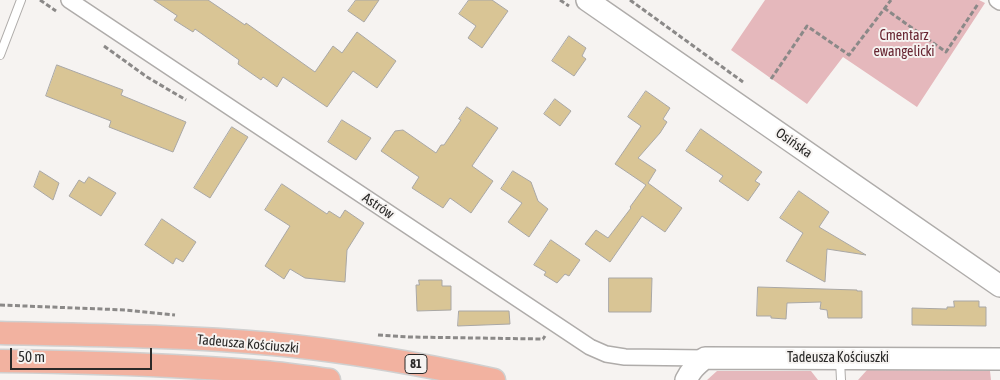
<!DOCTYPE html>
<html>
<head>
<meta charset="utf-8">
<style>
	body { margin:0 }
	#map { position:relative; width:1000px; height:380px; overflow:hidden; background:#f6f3f1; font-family:"Asap Condensed",sans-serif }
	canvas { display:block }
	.scale { position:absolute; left:10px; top:348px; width:142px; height:22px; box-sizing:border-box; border:2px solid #2b2a29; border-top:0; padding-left:6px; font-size:15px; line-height:18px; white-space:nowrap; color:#2b2a29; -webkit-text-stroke:4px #f6f3f1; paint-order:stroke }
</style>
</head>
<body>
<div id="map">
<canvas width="1000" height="380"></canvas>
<div class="scale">50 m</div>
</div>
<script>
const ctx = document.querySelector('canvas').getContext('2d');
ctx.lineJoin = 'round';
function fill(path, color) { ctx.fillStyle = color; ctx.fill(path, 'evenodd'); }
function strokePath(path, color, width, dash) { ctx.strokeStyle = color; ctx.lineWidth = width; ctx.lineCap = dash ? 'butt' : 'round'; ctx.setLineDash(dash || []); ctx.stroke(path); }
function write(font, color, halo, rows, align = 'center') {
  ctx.font = font + ' "Asap Condensed",sans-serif'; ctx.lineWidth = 4; ctx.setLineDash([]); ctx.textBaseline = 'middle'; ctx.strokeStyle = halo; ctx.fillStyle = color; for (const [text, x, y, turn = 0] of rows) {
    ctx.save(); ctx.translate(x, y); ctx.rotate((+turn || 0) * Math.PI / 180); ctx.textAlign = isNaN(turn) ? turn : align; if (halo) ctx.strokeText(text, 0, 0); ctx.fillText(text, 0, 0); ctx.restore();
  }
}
fill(new Path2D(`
	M765,0H979L985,3L917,107L843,57L807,104L731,50Z
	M867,370L990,371L991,380H858Z
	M811,371L818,380H707L717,371Z`), '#e5b8bc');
const building = new Path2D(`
	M154,0H208L245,25L246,23L315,72L333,46L342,53L357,32L396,61L377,88L353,71L327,107L283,77L277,87L263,77L261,80L238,64L239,60L195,29L193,32L174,20L177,16Z
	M356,0H379L364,22L348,11Z
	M469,0H492L508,11L482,48L468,38L476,26L459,14Z
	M569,36L586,48L582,56L586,59L574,76L552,61Z
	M57,65L123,90L121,95L186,122L173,152L109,127L111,121L46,96Z
	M646,91L670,108L663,119L667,122L660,133L638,158L656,170L648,183L682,208L665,232L642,216L610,262L585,244L596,230L608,238L631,208L630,207L646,185L615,164L641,126L628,117Z
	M555,99L571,111L560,126L544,114Z
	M467,107L498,128L472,166L493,181L471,213L450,198L443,208L412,188L419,177L381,151L395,131L403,130L436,153L441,145H444L461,120L459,119Z
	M342,120L371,138L356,160L328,142Z
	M232,127L248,137L210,198L194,188Z
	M701,129L762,172L755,181L760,184L748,201L719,181L723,176L686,151Z
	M40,171L59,183L53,200L34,187Z
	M513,171L531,182L538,201L548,209L529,237L508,222L522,203L501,189Z
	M89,177L116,193L101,216L69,196L79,180L84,183Z
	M282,184L327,214L329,211L340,218L345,210L364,223L347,250L345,282L305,278L290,269L284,279L265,266L290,226L265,210Z
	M799,191L829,212L819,227L866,255L827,249L825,282L786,261L803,233L780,218Z
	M162,219L196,242L183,262L176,258L173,264L145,245Z
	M551,240L580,260L569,276L565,274L557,283L544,275L546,272L534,265Z
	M609,278H652L651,312H609Z
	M419,280H442V286H451V310L417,311L416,285H419Z
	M758,287L857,290V291H862V318H828L827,310L820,309L821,302L787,303L786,319L771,318V316H757Z
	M954,301H979V307H986V326L912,325V308L947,309V307H954Z
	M459,311H509L510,324L458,326Z`);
fill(building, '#d9c595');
strokePath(building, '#a9a7a5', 1);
const lane = new Path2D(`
	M0,55L21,0
	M840,360L841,380`);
const street = new Path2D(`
	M69,0L590,347L606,354L625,357L705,358
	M997,0L1000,2`);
const secondary = new Path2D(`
	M587,0L1000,286
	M686,380C691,370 696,365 705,358L1000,359`);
const primary = new Path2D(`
	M0,333C91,335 183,336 273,344C348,351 421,364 494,380
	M0,361C88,362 176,365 264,372C286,374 307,377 329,380`);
strokePath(lane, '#afacaa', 10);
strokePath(street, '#afacaa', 18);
strokePath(secondary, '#afacaa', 24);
strokePath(primary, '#d0d0d0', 25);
strokePath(new Path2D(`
	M40,0L56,11
	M560,0L569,6
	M630,0L743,82
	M884,8L946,52L978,4
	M104,46L147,77L186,100
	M771,79L807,26L849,55L891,0
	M0,305L126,310L175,315
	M378,335L409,337L543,339L545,336`), '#8b8988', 3, [5, 2.5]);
strokePath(lane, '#fff', 8);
strokePath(street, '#fff', 15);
strokePath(secondary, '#fff', 21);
strokePath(primary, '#f2b2a0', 22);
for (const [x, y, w] of [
	[416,364,22]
]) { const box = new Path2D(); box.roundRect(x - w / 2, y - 9.5, w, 19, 4); ctx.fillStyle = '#f6f3f1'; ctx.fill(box); strokePath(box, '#2b2a29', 1); }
write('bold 12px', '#2b2a29', null, [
	["81",416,364]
]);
write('14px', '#672531', '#f6f3f1', [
	["Cmentarz",904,36],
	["ewangelicki",904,52]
]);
write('14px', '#2b2a29', '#f6f3f1', [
	["Osińska",794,143,35],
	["Astrów",378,206,34],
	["Tadeusza Kościuszki",248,344,5],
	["Tadeusza Kościuszki",838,358]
]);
</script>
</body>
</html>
